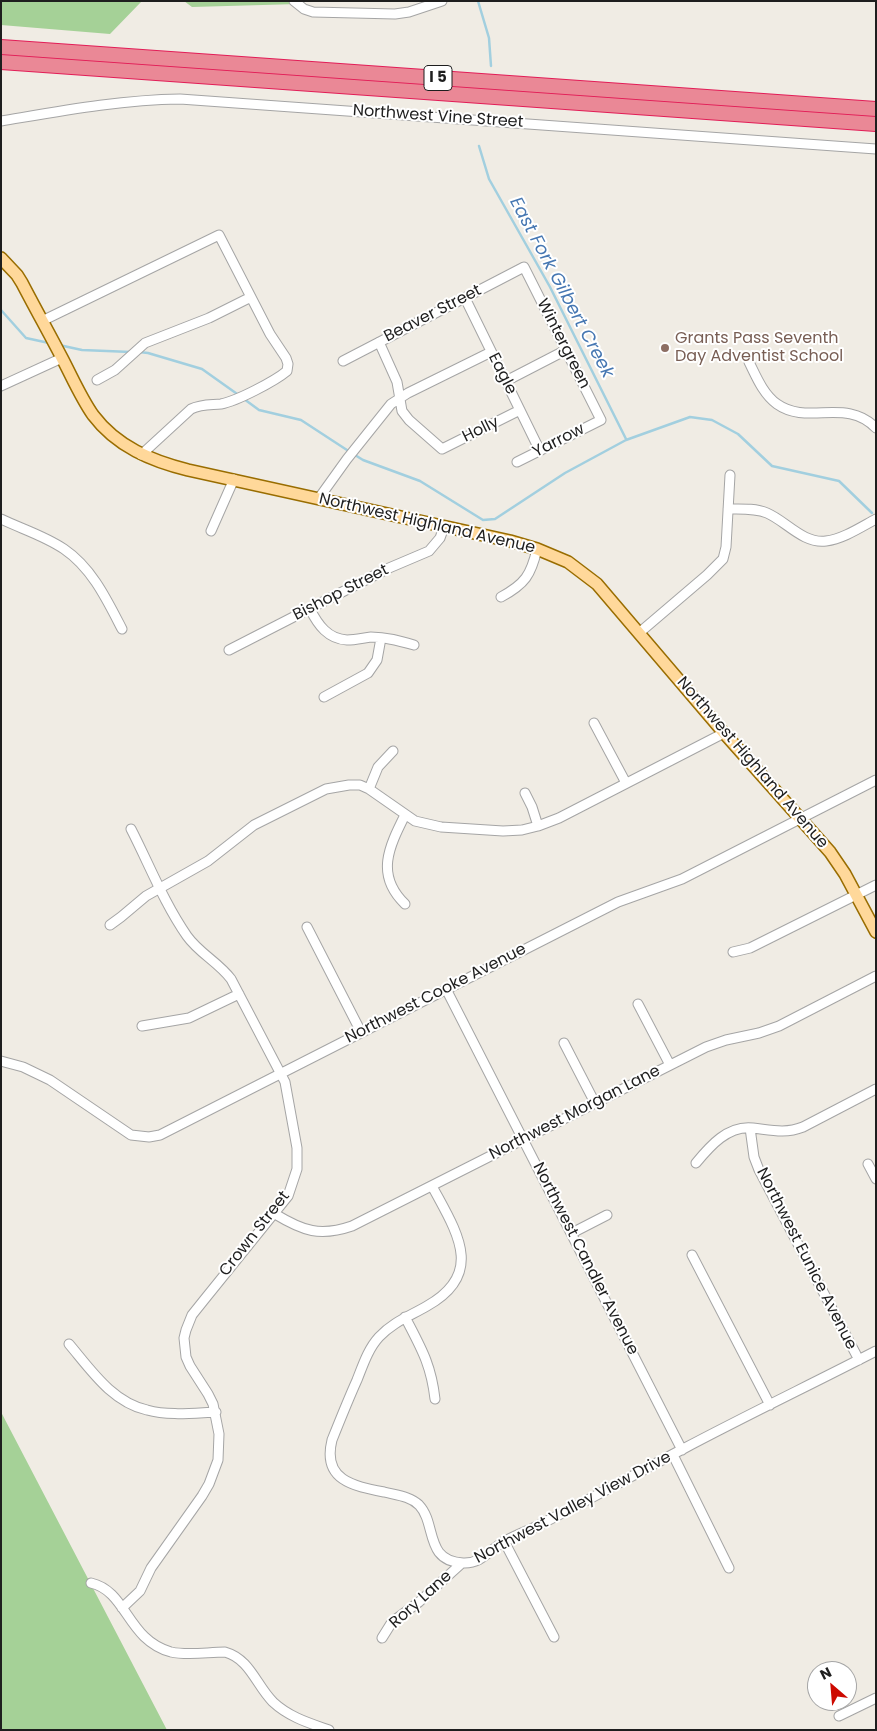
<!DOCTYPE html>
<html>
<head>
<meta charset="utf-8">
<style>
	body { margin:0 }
	#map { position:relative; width:877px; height:1731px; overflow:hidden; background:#f0ece4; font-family:Poppins,sans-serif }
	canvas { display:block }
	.frame { position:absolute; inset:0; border:2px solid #1e1e1e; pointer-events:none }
	.north { position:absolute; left:807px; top:1661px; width:50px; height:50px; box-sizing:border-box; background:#fff; border:1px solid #a5a5a5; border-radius:50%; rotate:333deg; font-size:14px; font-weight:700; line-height:20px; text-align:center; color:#1e1e1e }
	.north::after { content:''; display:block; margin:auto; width:18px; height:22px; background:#cd0a00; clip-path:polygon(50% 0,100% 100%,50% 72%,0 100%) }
</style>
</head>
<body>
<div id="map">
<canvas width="877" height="1731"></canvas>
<div class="frame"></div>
<div class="north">N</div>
</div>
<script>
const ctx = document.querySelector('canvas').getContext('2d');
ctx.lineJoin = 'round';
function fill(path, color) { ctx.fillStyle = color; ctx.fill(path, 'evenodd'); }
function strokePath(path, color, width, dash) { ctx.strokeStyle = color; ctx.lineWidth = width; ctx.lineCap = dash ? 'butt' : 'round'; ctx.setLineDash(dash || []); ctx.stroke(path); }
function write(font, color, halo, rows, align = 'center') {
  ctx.font = font + ' Poppins,sans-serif'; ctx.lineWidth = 4; ctx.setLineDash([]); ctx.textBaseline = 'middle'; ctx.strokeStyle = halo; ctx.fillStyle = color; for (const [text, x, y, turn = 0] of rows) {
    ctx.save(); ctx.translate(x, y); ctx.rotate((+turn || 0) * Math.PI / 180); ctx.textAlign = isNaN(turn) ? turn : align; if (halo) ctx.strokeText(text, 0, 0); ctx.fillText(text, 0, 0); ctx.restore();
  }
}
fill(new Path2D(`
	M1,1H142L110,34L1,25Z
	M184,1H296L298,4L192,7Z
	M1,1412L167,1730H1Z`), '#a5d197');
strokePath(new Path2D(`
	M478,1L489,38L491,66
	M479,146L489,179L550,287L626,439
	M1,310L26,338L49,343
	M59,345L82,350L131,352
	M139,352L148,353L202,369L240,396
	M244,399L259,410L301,420L350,452
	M355,455L363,460L420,481L483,520L495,519L565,473L626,440L690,417L712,420L738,434L772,466L839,481L872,513`), '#a2cfdf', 2.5);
const minor = new Path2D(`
	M294,1L304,9L313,12L395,14L409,12L442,1
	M1,121C61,111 119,100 180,99L876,149
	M465,298L540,451
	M42,321L219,235L270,334L286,358L288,364L287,371C275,381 237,401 221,404C210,405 201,404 191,409L141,455
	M379,342L397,382L402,411L409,420L442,449L520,410
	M343,361L524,267L601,420L517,462
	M749,362C756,376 763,394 777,404C808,426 846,397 876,428
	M97,380L115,370L145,343L209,318L251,297
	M506,381L566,350
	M1,386L62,358
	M319,498L347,459L391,404L408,393L491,352
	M728,509C741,509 755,508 767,513C786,521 803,544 826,541C843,539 861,527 876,519
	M1,519C22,529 45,536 64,549C92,568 107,600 122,629
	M211,531L234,479
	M501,597C525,584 531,575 537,549
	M310,609C318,625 328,639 347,640C355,640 363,638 371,637C386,637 400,641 414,645
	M639,633L707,575L723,559L726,547L730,475
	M229,650L389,568L429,551L440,538L444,527
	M324,697L368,673L377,660L381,638
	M594,723L626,783
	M369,789L378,767L393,751
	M525,793L532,807L538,826
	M405,815C389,847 375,875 405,904
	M110,925L121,917L146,896L208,861L254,825L326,789L349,785H360L369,789L415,821L441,827L503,831L522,830L538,826L559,818L724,733
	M307,927L361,1032
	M733,952L750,948L876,885
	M446,989L682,1450
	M638,1004L670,1065
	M142,1026L189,1018L239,994
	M564,1043L595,1103
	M1,1061L23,1067L50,1080L131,1135L149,1137L160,1135L618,902L682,879L876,780
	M750,1128L754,1157L759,1170L859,1360
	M696,1163C710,1146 728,1125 753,1128C771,1130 785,1134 803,1127L876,1089
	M868,1164L876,1179
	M432,1186C456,1231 486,1273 427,1306C410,1316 393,1322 379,1337C368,1349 363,1365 357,1380C348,1400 340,1420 332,1440C322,1480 353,1486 384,1492C395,1495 410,1496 419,1505C437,1524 424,1561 463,1563C482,1564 490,1549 505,1541C514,1536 524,1532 533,1528C584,1503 633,1475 683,1449C747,1415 812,1384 876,1351
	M275,1214C303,1231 320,1237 352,1226L706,1047L726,1040L759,1033L779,1026L876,976
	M572,1233L607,1215
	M692,1255L770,1405
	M405,1317C421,1348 431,1364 435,1399
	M69,1344C91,1370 112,1402 147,1410C169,1416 193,1413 216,1412
	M673,1455L729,1568
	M504,1541L554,1637
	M91,1583C127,1591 127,1640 171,1652C188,1656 208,1652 225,1652C250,1659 256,1685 273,1702C289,1717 309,1723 329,1730
	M122,1608L140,1591L151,1568L202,1496L209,1484L218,1460L219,1434L213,1404L208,1394L190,1366L186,1357L184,1338L186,1330L192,1315L204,1300L288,1196L297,1169V1148L285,1082L231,979C218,962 199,953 187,936C164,903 149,864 131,829
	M382,1638L392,1622L419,1602L462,1563
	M839,1716L876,1698`);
const major = new Path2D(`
	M1,258L17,275L22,283C35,308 49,333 62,358C72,377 81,398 93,415C117,447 152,461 188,470L510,541L537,549L568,562L597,584L724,733L830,852L845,874L876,932`);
const highway = new Path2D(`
	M1,47L876,109
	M1,62L876,124`);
strokePath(minor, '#a5a5a5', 11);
strokePath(major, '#996d00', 14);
strokePath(highway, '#e21d57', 16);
strokePath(minor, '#fff', 9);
strokePath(major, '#ffd89a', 11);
strokePath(highway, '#ea8896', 14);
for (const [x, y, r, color] of [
	[665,348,5,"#8d6e63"]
]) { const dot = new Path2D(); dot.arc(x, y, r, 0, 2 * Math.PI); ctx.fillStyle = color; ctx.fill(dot); strokePath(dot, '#fff', 2); }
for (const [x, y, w] of [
	[438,78,28]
]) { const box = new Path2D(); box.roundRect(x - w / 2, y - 12.5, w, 25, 4); ctx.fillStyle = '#fff'; ctx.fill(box); strokePath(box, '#1e1e1e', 1); }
write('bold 15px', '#1e1e1e', null, [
	["I 5",438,78]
]);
write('16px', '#1e1e1e', '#fff', [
	["Northwest Vine Street",438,117,4],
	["Beaver Street",433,314,-27],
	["Wintergreen",563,344,63],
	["Eagle",502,374,63],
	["Holly",481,430,-26],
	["Yarrow",559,441,-27],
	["Northwest Highland Avenue",427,524,13],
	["Bishop Street",341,593,-27],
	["Northwest Highland Avenue",752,763,49],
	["Northwest Cooke Avenue",436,994,-27],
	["Northwest Morgan Lane",575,1113,-27],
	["Crown Street",255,1234,-52],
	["Northwest Candler Avenue",585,1259,63],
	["Northwest Eunice Avenue",806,1259,63],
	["Northwest Valley View Drive",573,1508,-28],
	["Rory Lane",421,1600,-42]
]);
write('16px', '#785e54', '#fff', [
	["Grants Pass Seventh",675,339],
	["Day Adventist School",675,357]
], 'left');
write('italic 18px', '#4677b2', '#fff', [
	["East Fork Gilbert Creek",561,288,62]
]);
</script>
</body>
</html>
